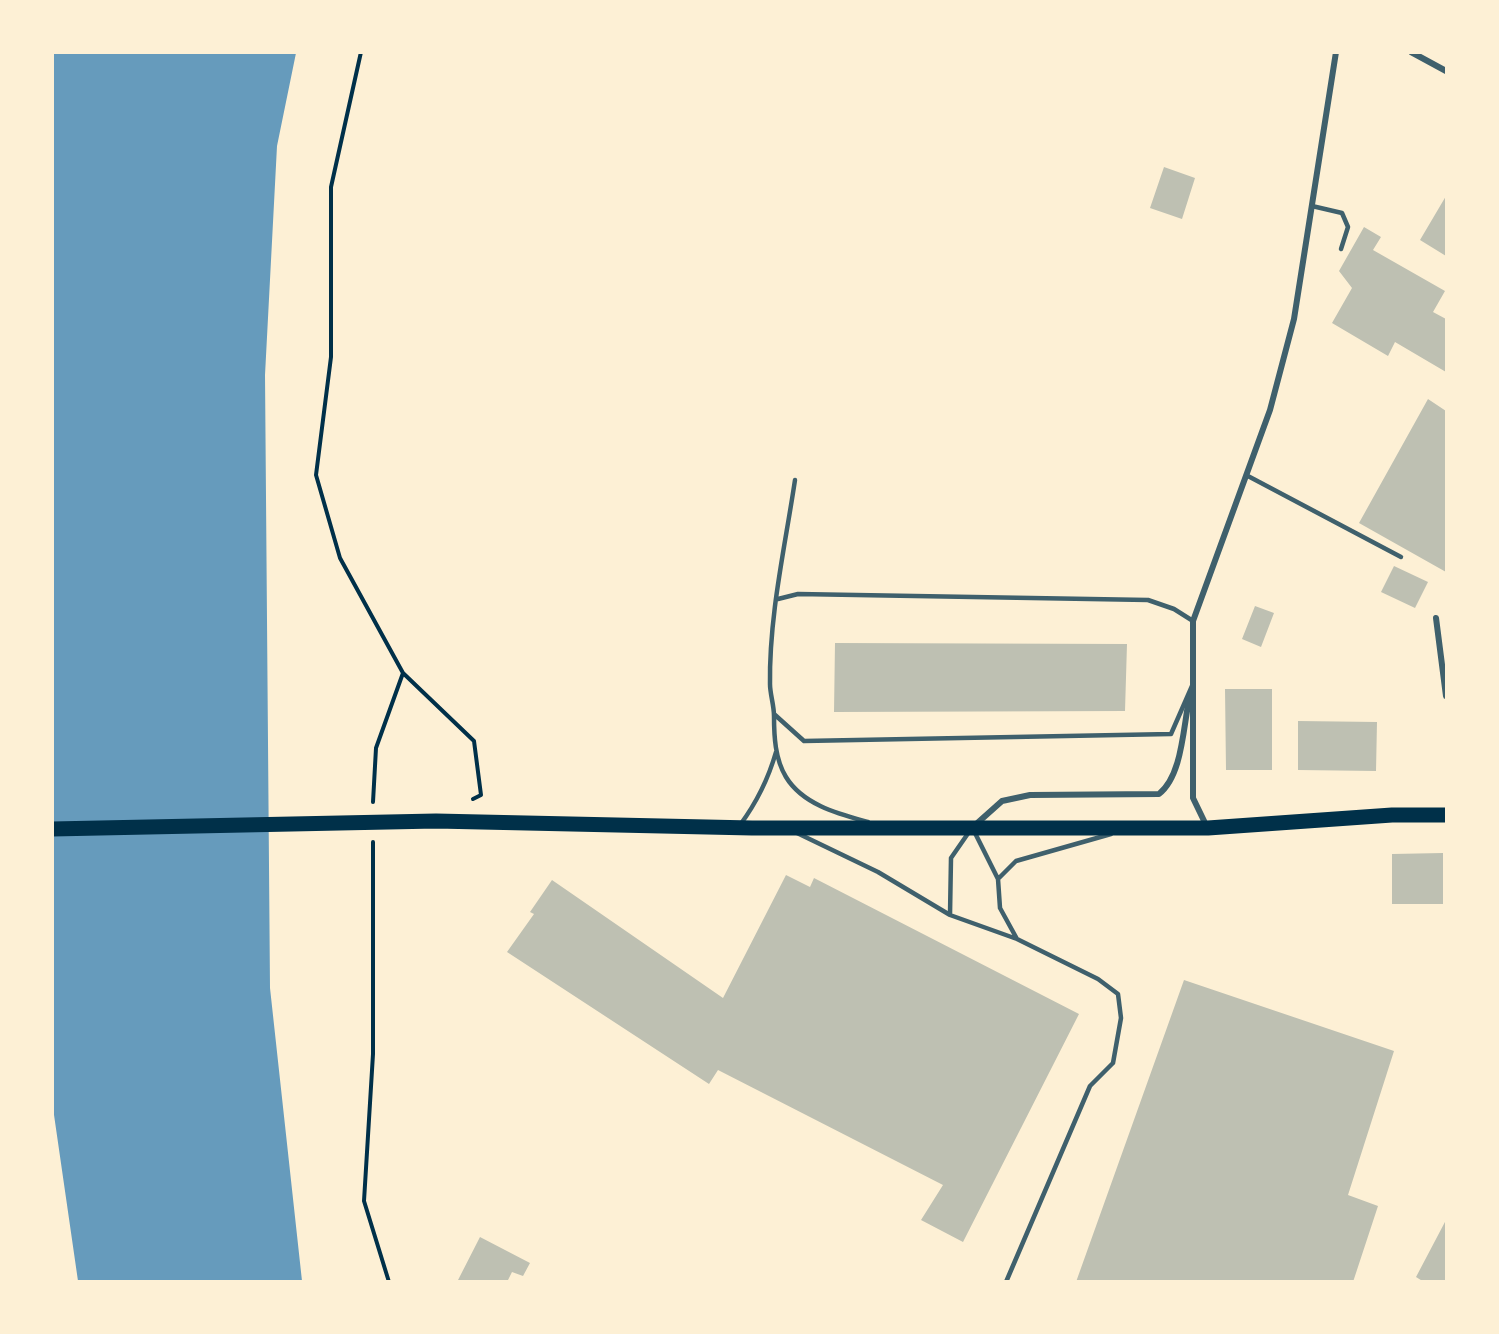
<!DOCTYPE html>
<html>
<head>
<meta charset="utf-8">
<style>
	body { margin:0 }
	#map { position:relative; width:1499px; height:1334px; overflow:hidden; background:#fdf0d5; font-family:Ubuntu,sans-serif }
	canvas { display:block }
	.frame { position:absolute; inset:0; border:54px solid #fdf0d5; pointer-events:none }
</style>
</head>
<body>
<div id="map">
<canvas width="1499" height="1334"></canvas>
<div class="frame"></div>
</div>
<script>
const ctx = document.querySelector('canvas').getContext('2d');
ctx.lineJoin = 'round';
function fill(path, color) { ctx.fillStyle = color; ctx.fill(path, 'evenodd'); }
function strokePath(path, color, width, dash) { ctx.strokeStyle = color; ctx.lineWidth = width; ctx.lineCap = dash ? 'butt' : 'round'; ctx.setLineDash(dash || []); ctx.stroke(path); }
fill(new Path2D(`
	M52,53H296L277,146L265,375L270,988L302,1281H78L52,1101Z`), '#669bbc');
fill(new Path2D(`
	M1164,167L1195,178L1182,219L1150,208Z
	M1446,196V256L1420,240Z
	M1364,227L1381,237L1373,250L1445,291L1433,312L1446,319V372L1395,342L1388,356L1332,323L1352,288L1339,271Z
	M1428,399L1446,411V572L1359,523Z
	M1394,566L1428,582L1415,608L1381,592Z
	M1255,606L1274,613L1261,647L1242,639Z
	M835,643L1127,644L1125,711L834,712Z
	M1225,689H1272V770H1226Z
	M1298,721L1377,722L1376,771L1298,770Z
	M1443,853V904H1392V854Z
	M786,875L810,887L814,878L1079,1014L963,1242L921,1220L943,1185L718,1070L709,1084L507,952L534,914L530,912L552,880L723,998Z
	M1184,980L1394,1051L1348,1195L1378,1206L1353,1282H1076Z
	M1446,1220V1282H1424L1416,1277Z
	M480,1237L530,1263L523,1276L512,1272L507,1282H457Z`), '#bec0b2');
strokePath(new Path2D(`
	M361,52L331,187V357L316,475L340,558L403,673L376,748L373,802
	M403,673L474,741L481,795L473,799
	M373,842V1054L364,1201L389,1282`), '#003049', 4);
strokePath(new Path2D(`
	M1312,206L1342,213L1348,227L1341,249
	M1246,475L1401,557
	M795,480C785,547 769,616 770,684C770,694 774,705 774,716C774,736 775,759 786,777C803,805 839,814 868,822
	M778,599L798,594L1148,600L1174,609L1193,621
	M774,714L804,741L1171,734L1192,686
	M740,825C757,802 768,780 776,752
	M974,831L998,879L1000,908L1017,939
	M797,833L878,872L950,915L1017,939L1098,979L1118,994L1121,1018L1113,1063L1090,1086L1006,1282
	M998,879L1016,861L1111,834
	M950,915L951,858L969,832`), '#3f606c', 4.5);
strokePath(new Path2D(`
	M1411,52L1446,71
	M1436,618L1446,696
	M974,826L1002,801L1030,795L1159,794C1183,775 1183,725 1190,695
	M1207,827L1193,798V621L1270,410L1294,319L1336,52`), '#3f606c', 6);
strokePath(new Path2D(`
	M52,829L436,821L752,828H1208L1392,815H1446`), '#003049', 15);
</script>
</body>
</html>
